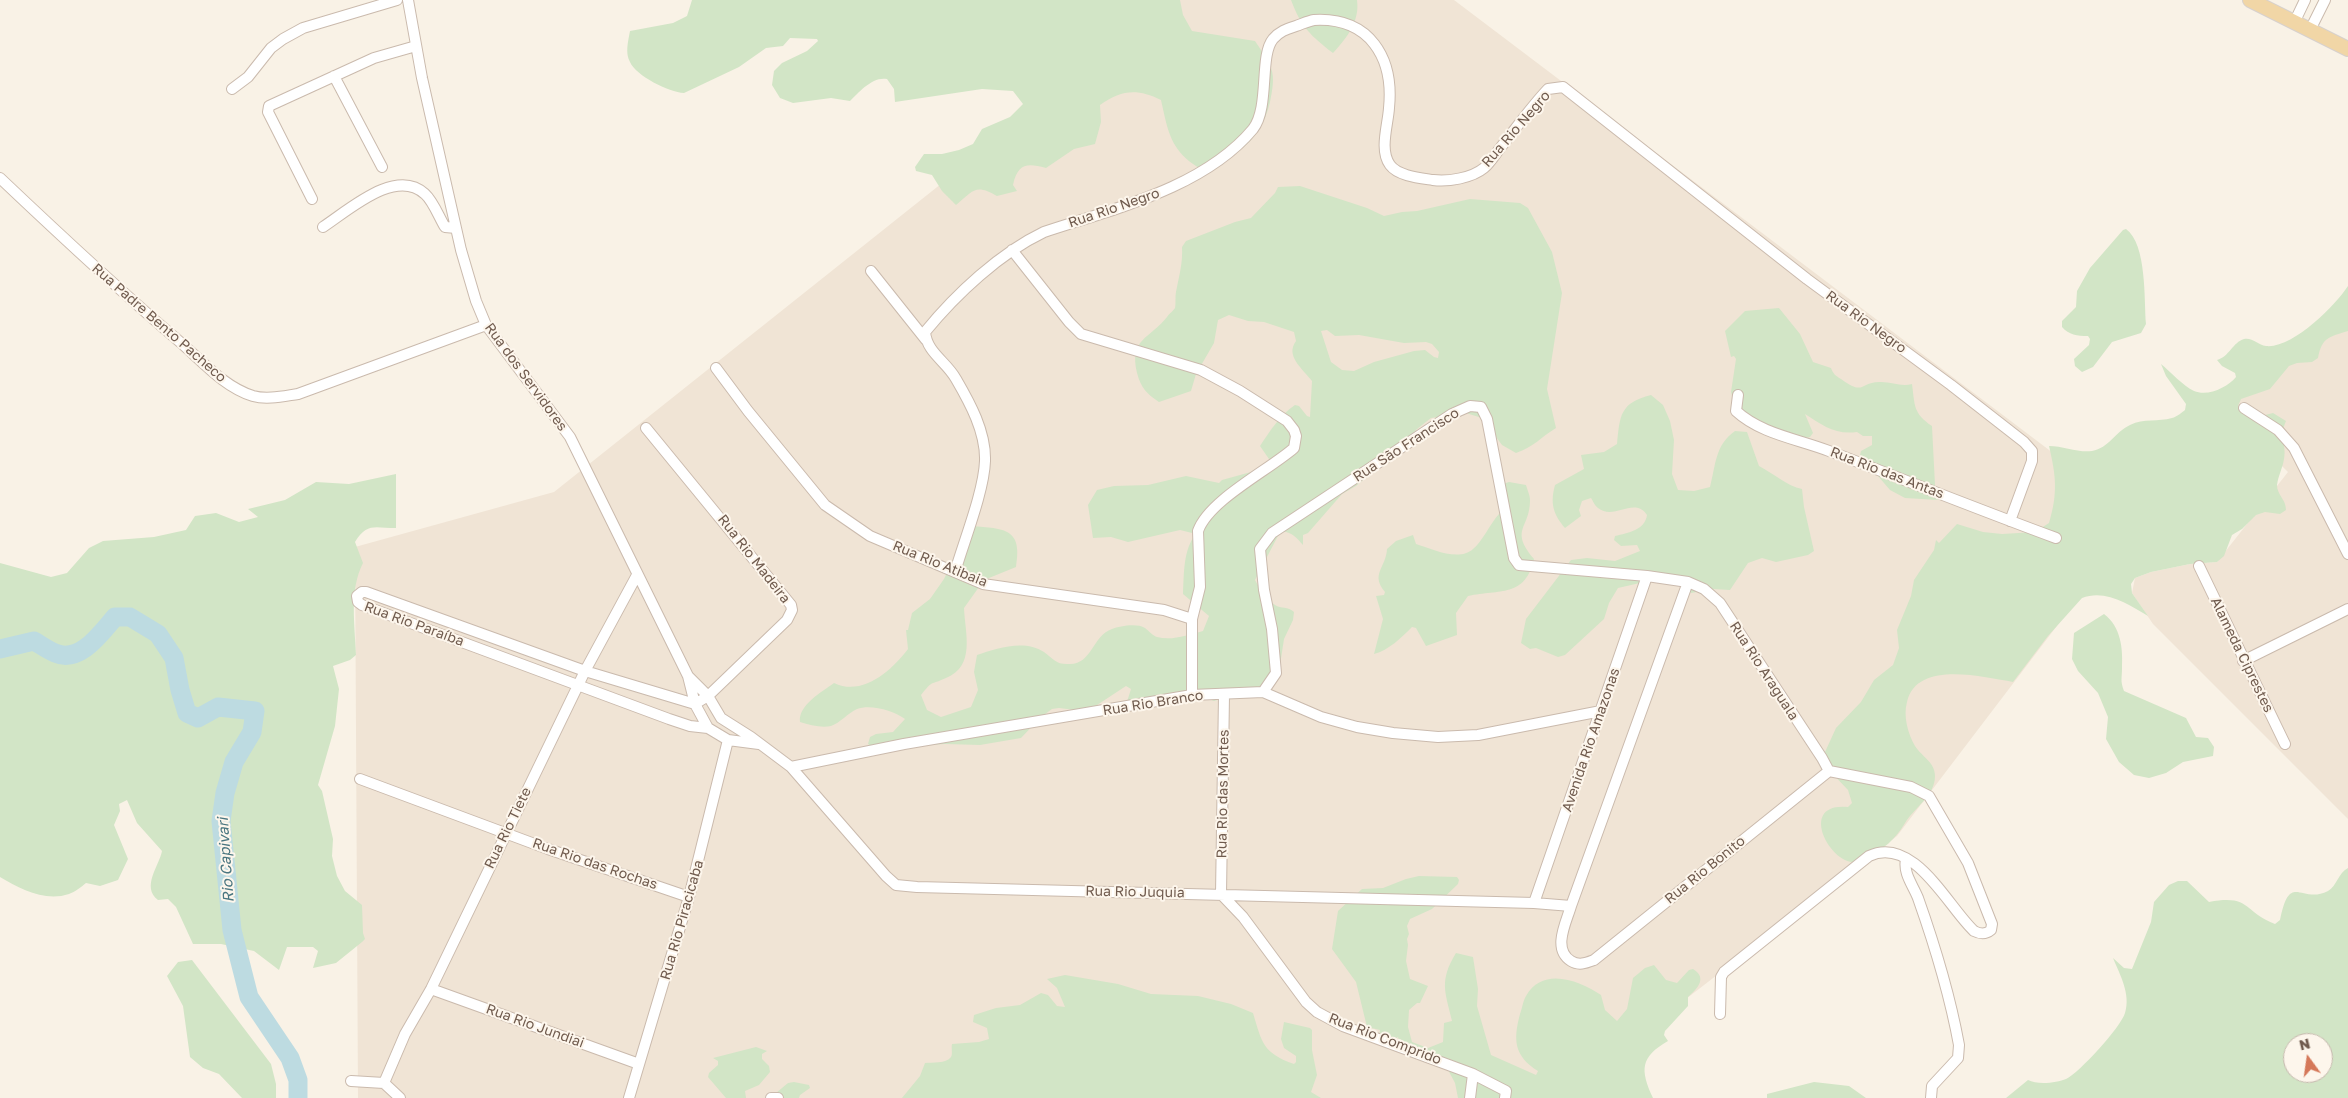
<!DOCTYPE html>
<html>
<head>
<meta charset="utf-8">
<style>
	body { margin:0 }
	#map { position:relative; width:2348px; height:1098px; overflow:hidden; background:#f9f2e6; font-family:"Golos Text",sans-serif }
	canvas { display:block }
	.north { position:absolute; left:2283px; top:1033px; width:50px; height:50px; box-sizing:border-box; background:#fdf6ec; border:1px solid #c5b8ad; border-radius:50%; rotate:346deg; font-size:14px; font-weight:700; line-height:20px; text-align:center; color:#705b4e }
	.north::after { content:''; display:block; margin:auto; width:18px; height:22px; background:#d57859; clip-path:polygon(50% 0,100% 100%,50% 72%,0 100%) }
</style>
</head>
<body>
<div id="map">
<canvas width="2348" height="1098"></canvas>
<div class="north">N</div>
</div>
<script>
const ctx = document.querySelector('canvas').getContext('2d');
ctx.lineJoin = 'round';
function fill(path, color) { ctx.fillStyle = color; ctx.fill(path, 'evenodd'); }
function strokePath(path, color, width, dash) { ctx.strokeStyle = color; ctx.lineWidth = width; ctx.lineCap = dash ? 'butt' : 'round'; ctx.setLineDash(dash || []); ctx.stroke(path); }
function write(font, color, halo, rows, align = 'center') {
  ctx.font = font + ' "Golos Text",sans-serif'; ctx.lineWidth = 4; ctx.setLineDash([]); ctx.textBaseline = 'middle'; ctx.strokeStyle = halo; ctx.fillStyle = color; for (const [text, x, y, turn = 0] of rows) {
    ctx.save(); ctx.translate(x, y); ctx.rotate((+turn || 0) * Math.PI / 180); ctx.textAlign = isNaN(turn) ? turn : align; if (halo) ctx.strokeText(text, 0, 0); ctx.fillText(text, 0, 0); ctx.restore();
  }
}
fill(new Path2D(`
	M1172,0H1454L2139,518L1897,836L1638,1036L1620,1098H358L355,547L554,492Z
	M2348,295V819L2153,624L2132,593L2135,578L2151,572L2190,564L2217,562L2288,472L2221,406Z`), '#f0e4d5');
fill(new Path2D(`
	M692,0H1180L1183,15L1192,31L1255,41C1260,49 1268,59 1271,68C1275,78 1272,91 1270,102C1261,140 1236,159 1199,168C1170,150 1168,131 1161,100C1137,88 1121,90 1100,105L1101,122L1095,144L1074,149L1046,168C1027,163 1018,163 1013,185L1017,191L997,196C975,183 973,191 956,205L942,191L932,175L916,171L915,167L924,154H942L959,150L973,144L982,129L1010,117L1023,104L1013,91L982,89L895,102L894,89L887,79C873,76 859,92 850,101L831,98L793,103L780,98L772,85L774,71L782,63L807,51L818,41L817,39L790,38L783,46L766,48L739,67L684,93C669,92 636,76 630,62C625,53 628,42 630,31L673,23L687,16Z
	M1291,0H1357C1360,21 1347,38 1333,53C1311,36 1301,27 1291,0Z
	M1300,186L1367,208L1384,216L1402,212L1417,211L1470,199L1520,203L1528,208L1552,252L1562,293L1547,389L1556,428C1541,437 1534,447 1516,453L1502,445L1482,418L1466,413L1431,418L1417,429L1392,456L1356,486L1342,494L1308,533L1303,535V545C1297,538 1290,530 1280,532L1255,580L1265,598C1269,600 1271,602 1275,605C1281,609 1288,606 1294,612L1293,620L1284,639L1278,678H1272L1249,696L1237,699L1224,698L1214,701L1187,691L1171,693L1138,703L1117,715L1126,705L1131,689L1126,686L1094,707L1083,711L1059,708L1052,709L1041,717L1021,738L980,745L945,744L874,748L868,744L870,737L876,734L893,732L905,719C894,711 871,704 857,709C848,713 840,723 831,726C821,728 810,725 800,722C798,705 822,692 834,683C863,697 892,670 908,649L906,630H908L912,613L930,599L944,579L956,554L966,525C998,530 1024,523 1016,567L984,580L964,608C965,633 976,666 946,678C929,686 934,679 921,695L927,710L941,717L971,707L978,690L974,672L977,655C996,648 1025,639 1044,652C1054,659 1056,665 1070,664C1092,664 1093,635 1112,629C1120,626 1137,623 1145,628C1149,631 1153,636 1157,637C1172,641 1188,635 1203,631L1209,616L1183,594C1184,575 1183,549 1196,534L1180,530L1128,542L1111,537L1093,538L1088,505L1097,490L1114,486L1148,485L1186,476L1219,483L1222,480L1269,467V459L1260,446C1270,431 1280,415 1295,405L1299,406L1307,416L1310,417L1312,381C1302,368 1285,356 1296,341L1294,332L1264,322L1248,321L1229,315L1218,320L1214,343L1196,374L1191,391L1159,402C1147,394 1141,388 1137,373C1129,338 1150,339 1167,317C1169,314 1174,310 1175,308C1176,304 1175,297 1176,292C1179,276 1183,263 1182,247L1186,241L1235,222L1251,218L1275,193L1278,187ZM1327,330L1335,336L1359,335L1404,343L1426,342L1432,344L1439,352L1438,358L1434,357L1425,350L1414,351L1374,362L1354,371L1342,370L1331,362L1321,331Z
	M2126,229C2147,244 2144,300 2146,324L2141,333L2112,342L2093,367L2082,372L2075,366L2074,359L2089,345L2090,339L2088,336C2077,336 2069,335 2062,327V321L2076,307L2077,291L2090,268L2123,230Z
	M2348,286V331C2329,337 2322,337 2318,358L2312,362L2297,363L2289,366L2270,389L2241,399L2238,406L2244,415L2261,416L2273,413L2286,421C2278,439 2287,443 2284,459C2283,467 2278,476 2277,485C2277,495 2286,499 2286,510L2280,514L2265,512L2256,515L2242,529L2232,535L2224,556L2217,562L2190,564L2151,572L2135,578L2131,584L2132,593L2148,616C2129,605 2106,589 2082,598L2048,636L2013,682C1982,677 1917,660 1907,702C1903,716 1908,734 1915,746C1922,757 1935,762 1935,776C1935,796 1914,808 1905,823C1895,840 1884,849 1866,857C1864,859 1859,862 1856,862C1831,866 1796,802 1848,807L1852,803L1848,790L1827,768L1825,752L1836,728L1861,702L1874,680L1893,665L1899,648L1897,630L1911,596L1914,580L1934,550L1936,540L1939,543L1957,524L1983,532L2002,534L2035,532L2049,523C2058,493 2056,476 2049,446C2063,446 2079,453 2092,451C2109,448 2115,432 2130,425C2144,418 2158,422 2172,418C2177,417 2182,412 2185,410L2186,404L2166,376L2161,364C2171,372 2183,386 2194,391C2208,397 2228,387 2236,377L2235,373L2222,366L2217,360C2229,357 2233,342 2244,339C2252,337 2258,345 2266,346C2292,349 2335,306 2348,286Z
	M1779,308L1800,334L1813,362L1831,368C1833,374 1836,376 1841,379C1865,397 1860,381 1881,382C1893,382 1901,387 1912,384C1915,406 1913,413 1932,426L1935,485L1938,500L1905,498L1890,490L1860,455L1861,451L1872,445V436H1863L1857,432C1835,435 1822,425 1805,414L1813,433L1810,437L1805,438L1762,430L1733,400L1731,392L1736,359L1734,356L1731,357L1725,331L1745,311Z
	M1651,395L1663,405L1670,421L1674,440L1672,474L1678,490L1694,491L1710,487C1716,464 1715,445 1735,431L1747,432L1759,466C1773,473 1787,486 1802,489L1804,507L1814,551L1808,555L1776,562L1762,558L1748,563L1730,590L1713,589L1691,593L1685,582L1653,580L1618,588L1609,603L1604,619L1565,655L1558,657L1536,648L1530,649L1521,643L1526,619L1571,560L1587,558L1615,561L1640,551L1637,545L1621,546L1614,540L1615,536C1628,533 1645,530 1647,515C1634,496 1614,521 1598,508C1595,506 1593,501 1591,498L1582,501L1579,510L1581,516L1565,528C1553,514 1550,503 1555,485L1584,469L1581,455L1604,452L1617,444C1620,415 1620,403 1651,395Z
	M396,474V528C375,528 367,522 355,542L363,563C349,590 355,625 356,655L350,660L333,666L339,689L335,726L318,785L322,791L333,839L332,856L337,876L345,891L362,905L363,933L365,939L362,942L336,963L313,968L318,951L313,947H287L279,970L254,951L221,944H193L176,907L168,899L158,900C141,887 159,866 162,851L137,823L127,800L119,804L120,811L114,825L128,859L118,880L100,886L86,883C81,887 75,892 69,894C45,902 20,889 0,877V563L51,577L67,573L89,548L103,541L154,537L186,530L195,516L216,513L239,522L258,517L248,509L285,500L316,482L349,484Z
	M1509,482L1526,485C1527,489 1530,495 1530,500C1530,529 1509,529 1534,559C1525,598 1500,589 1468,596L1456,613L1457,635L1426,646L1416,628L1412,627C1401,638 1389,650 1374,654L1383,619L1376,596L1384,595L1385,592C1370,574 1386,568 1387,549L1396,541L1413,535L1416,544C1432,549 1459,562 1473,549C1482,542 1490,524 1499,514L1500,498L1497,486Z
	M2104,614C2121,627 2123,648 2122,668C2122,678 2120,681 2124,691L2186,718L2196,737L2208,738L2214,747L2213,756L2183,762L2166,773L2149,778L2134,775L2119,762L2106,739L2108,717L2098,693L2078,671L2072,659L2074,633Z
	M2348,868V1098H2006L2028,1080C2037,1085 2057,1083 2066,1079C2079,1073 2121,1027 2125,1013C2131,994 2120,975 2113,958L2124,968L2132,969L2151,922L2154,902L2169,885L2178,881H2187L2209,902C2251,894 2243,912 2275,924L2280,920C2290,870 2301,905 2328,891C2337,886 2338,873 2348,868ZM2293,1043H2323V1073H2293Z
	M1419,876L1457,877L1459,880L1458,884L1432,909L1410,919L1407,926L1409,934L1407,939L1408,945L1406,961L1410,979L1428,986L1420,1003H1417L1409,1010L1408,1027L1412,1042L1428,1048L1443,1042L1444,1023L1452,1021C1445,991 1439,981 1456,953L1473,957L1478,989L1477,1006L1491,1055L1536,1075L1538,1071C1514,1056 1513,1040 1520,1014C1522,1009 1523,1001 1526,996C1543,966 1580,981 1601,995L1605,1010L1617,1021L1627,1009L1633,978L1645,968L1654,965L1666,980L1677,983L1689,970L1693,969C1708,978 1697,989 1688,997V1006L1665,1031L1664,1035L1668,1041C1640,1057 1640,1070 1653,1098H1458L1455,1083L1446,1066L1401,1047L1398,1037L1381,1046L1378,1041L1380,1030L1367,1027L1356,982L1332,949L1338,911L1362,889L1383,888L1406,879Z
	M192,960L271,1064L276,1084V1098H242L219,1074L203,1068L190,1057L183,1006L167,976L178,962Z
	M1065,975L1118,984L1151,994L1198,996L1231,1004L1253,1013C1262,1043 1263,1053 1294,1064L1296,1062V1056L1284,1048L1281,1039L1284,1022L1310,1028L1312,1030V1050L1317,1075L1311,1092L1321,1098H902L920,1076L925,1063C932,1062 946,1064 951,1057C953,1054 951,1048 952,1044L979,1042L989,1039L987,1028L973,1022L974,1015L996,1008L1020,1005L1041,993L1048,995L1057,1006L1065,1007L1057,988L1047,979Z
	M756,1047L767,1051L762,1054V1059L769,1066L770,1072L759,1085L745,1091L746,1098H726L708,1077L709,1073L718,1065V1061L713,1058Z
	M794,1082L809,1085L810,1088L800,1095L799,1098H770L788,1083Z
	M1814,1082L1849,1086L1866,1098H1767V1094Z`), '#d2e5c6');
strokePath(new Path2D(`
	M0,649L34,641C41,645 48,650 55,653C80,664 101,633 115,617H130L158,634L174,658L180,690L187,713L198,718L218,707L255,711L252,732L234,762L225,793L221,821L232,930L249,997L290,1058L298,1080V1098`), '#bddbe1', 19);
const minor = new Path2D(`
	M408,0L422,78L461,250L476,301L486,325L570,437L688,676L695,704L708,728
	M2294,23L2305,0
	M2310,30L2325,0
	M334,76L382,167
	M232,89L248,77L271,48L283,39L303,28L397,0
	M0,178C59,234 118,289 180,342C202,361 224,387 253,396C267,400 284,396 298,394L486,325
	M312,199L268,112L269,106L374,58L416,46
	M323,227C349,210 396,167 425,194C433,201 439,217 445,227L456,228
	M1012,250L1069,322L1081,334L1201,370L1240,391L1287,421L1294,430L1296,436L1294,448C1269,470 1209,500 1198,531L1200,587L1192,619
	M871,271L926,340
	M716,368L748,411L825,505L870,536L983,584L1164,610L1192,619V695
	M1738,395L1736,411C1761,434 1798,439 1829,451C1905,480 1980,510 2056,538
	M2244,408L2278,430L2294,448L2348,554
	M646,428L791,605L792,610L787,620L708,696L695,704
	M2199,566L2285,744
	M955,572C964,541 984,491 985,461C986,432 970,403 956,379C946,361 927,353 925,332C956,294 1000,253 1044,232C1113,209 1204,188 1253,129C1270,107 1259,56 1273,39C1280,31 1287,29 1296,26C1302,24 1308,21 1314,20C1370,17 1394,58 1389,108C1388,125 1379,150 1390,165C1398,176 1420,178 1433,180C1448,182 1472,178 1484,168C1491,162 1496,153 1501,147C1517,127 1531,107 1548,89L1563,87L1807,279L1951,385L2024,442L2032,451V461L2010,521
	M1688,582L1571,906C1566,923 1552,949 1571,961C1579,966 1586,963 1594,960L1829,771L1911,787L1929,796L1968,863L1992,924L1991,930C1985,935 1980,934 1974,931C1948,907 1914,835 1869,856L1724,972L1721,977L1720,1014
	M2243,661L2348,609
	M688,676L708,696L721,718L751,737L791,767L886,876L896,885L917,887L1534,903L1571,906
	M1263,692L1276,673L1272,629L1264,590L1260,549L1272,533L1452,414L1470,406L1481,407L1487,419L1514,558L1519,565L1647,576L1688,582L1704,589L1720,603L1822,758L1829,771
	M1224,695L1221,894L1243,917L1306,1002L1317,1012L1343,1026L1473,1074L1470,1098
	M695,704L585,671L366,592H362L357,596L358,602L362,605L669,719L690,726L708,728L728,740L759,744
	M791,767L904,744L1192,695L1263,692L1321,717L1357,727L1393,733L1438,737L1478,735L1601,711
	M360,779L548,849L689,897
	M1906,859C1903,874 1913,885 1918,898C1935,946 1950,996 1959,1045L1958,1058L1932,1086L1931,1098
	M1534,903L1647,576
	M431,989L639,1064
	M1473,1074L1506,1091L1505,1098
	M351,1081L384,1083
	M384,1083L405,1034L431,989L585,671L637,575
	M384,1083L400,1098
	M629,1098L689,897L728,740
	M771,1098H778`);
const major = new Path2D(`
	M2250,0L2348,49`);
strokePath(minor, '#cabaad', 12);
strokePath(major, '#d7d1cd', 16);
strokePath(minor, '#fff', 10);
strokePath(major, '#f1d6a6', 14);
write('14px', '#705b4e', '#fdf6ec', [
	["Rua Rio Negro",1516,129,-49],
	["Rua Rio Negro",1114,208,-19],
	["Rua Rio Negro",1866,322,36],
	["Rua Padre Bento Pacheco",159,323,41],
	["Rua dos Servidores",526,377,54],
	["Rua São Francisco",1406,445,-33],
	["Rua Rio das Antas",1887,473,21],
	["Rua Rio Madeira",754,559,52],
	["Rua Rio Atibaia",940,564,22],
	["Rua Rio Paraíba",414,624,20],
	["Alameda Ciprestes",2242,655,64],
	["Rua Rio Araguala",1764,671,57],
	["Rua Rio Branco",1153,703,-9],
	["Avenida Rio Amazonas",1591,740,-71],
	["Rua Rio das Mortes",1223,794,-89],
	["Rua Rio Tiete",508,828,-64],
	["Rua Rio das Rochas",595,864,19],
	["Rua Rio Bonito",1705,870,-39],
	["Rua Rio Juquia",1135,892,1],
	["Rua Rio Piracicaba",682,920,-74],
	["Rua Rio Jundiai",535,1026,20],
	["Rua Rio Comprido",1385,1039,21]
]);
write('italic 15px', '#4a7680', '#fdf6ec', [
	["Rio Capivari",226,860,-94]
]);
</script>
</body>
</html>
